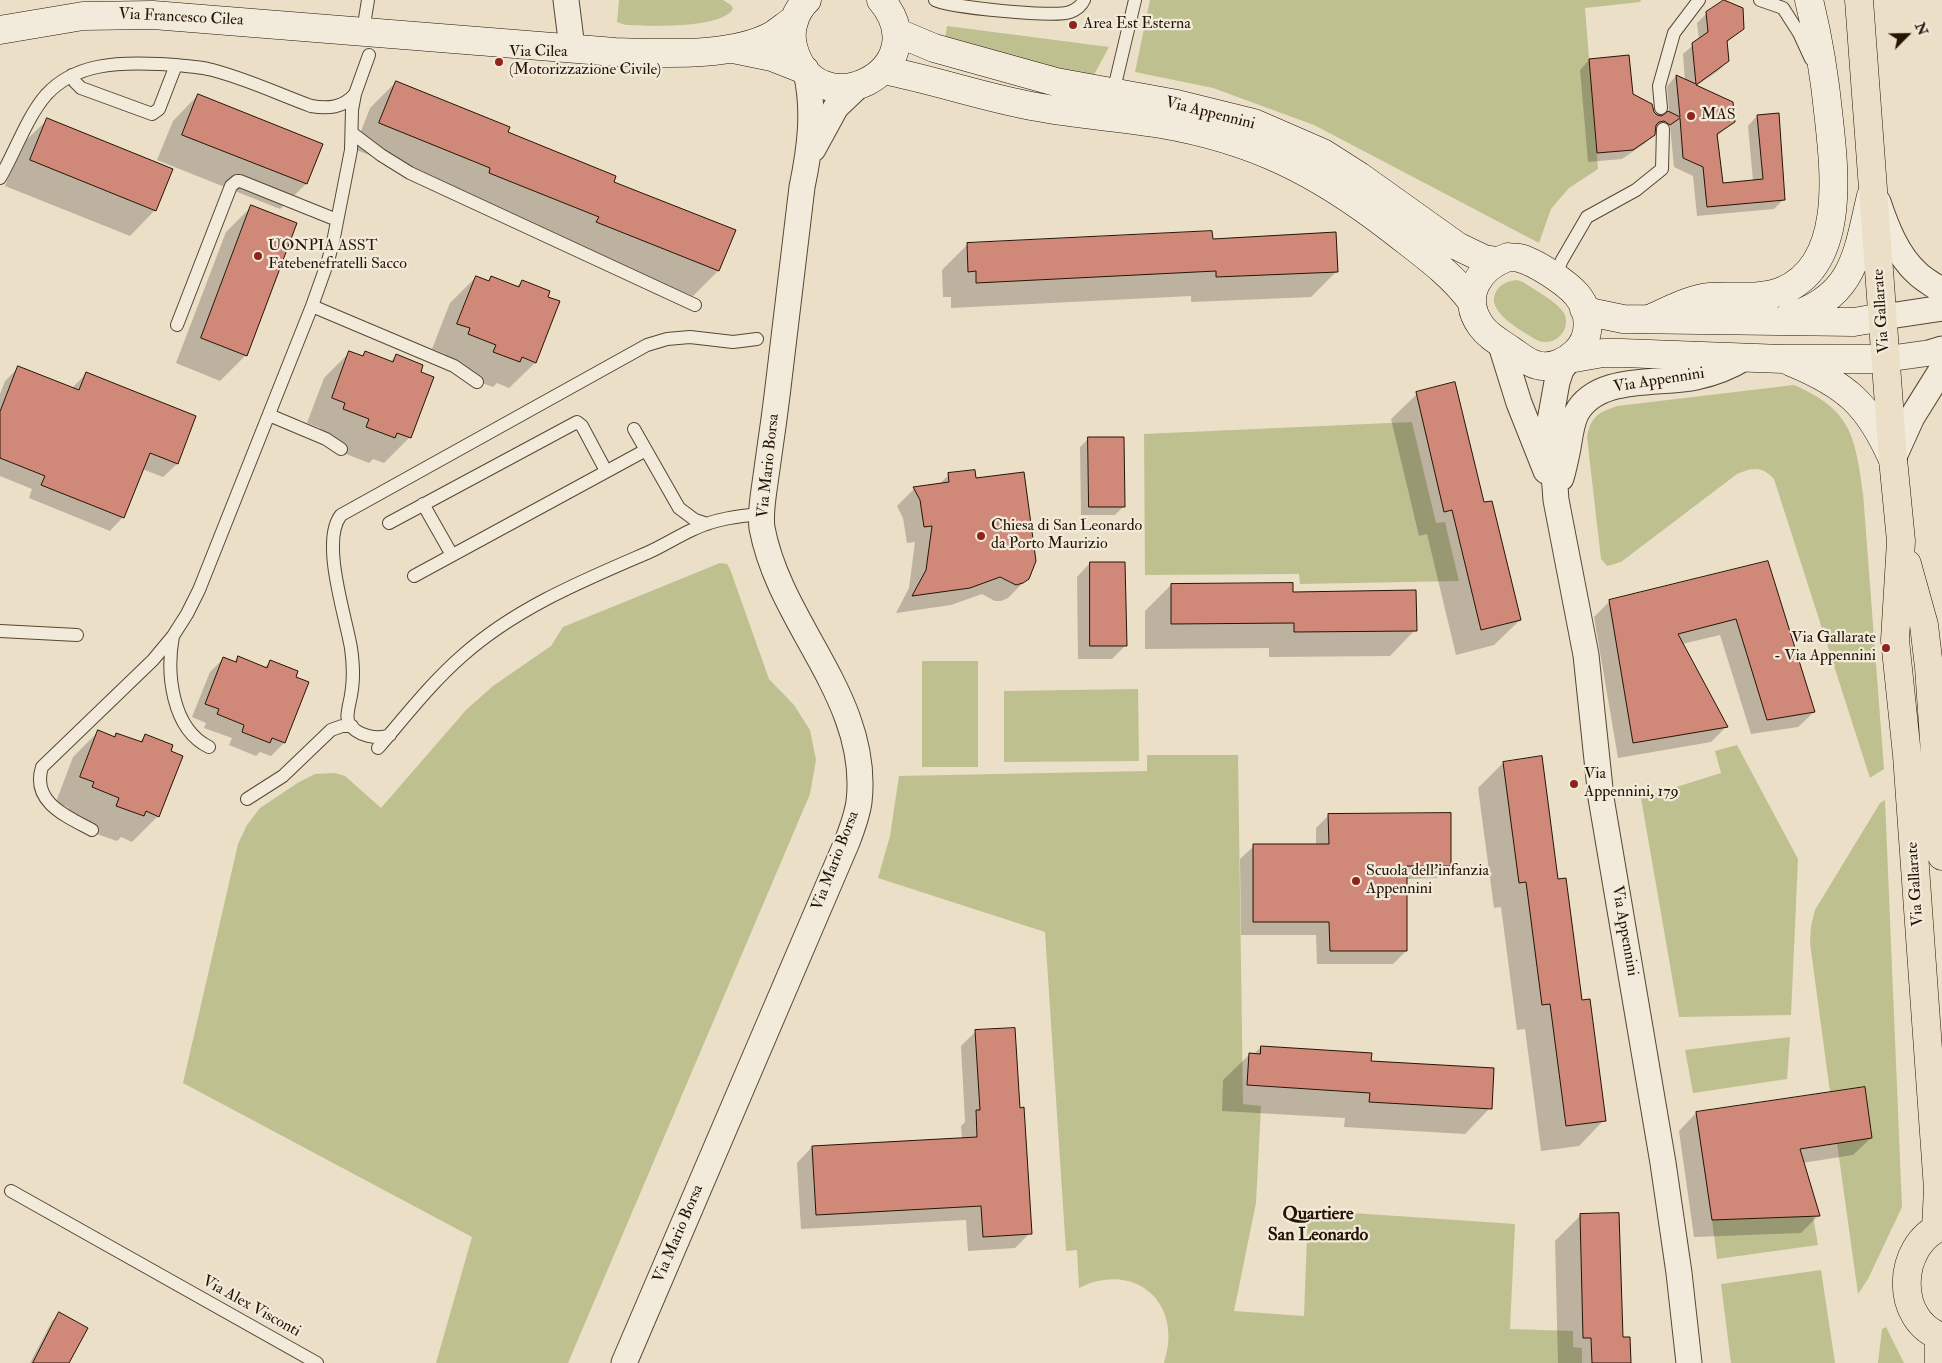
<!DOCTYPE html>
<html>
<head>
<meta charset="utf-8">
<style>
	body { margin:0 }
	#map { position:relative; width:1942px; height:1363px; overflow:hidden; background:#ebdfc7; font-family:"IM FELL Double Pica",serif }
	canvas { display:block }
	.north { position:absolute; left:1882px; top:10px; width:50px; height:50px; -webkit-text-stroke:4px #f2eadb; paint-order:stroke; rotate:67deg; font-size:14px; font-weight:700; line-height:20px; text-align:center; color:#261403 }
	.north::after { content:''; display:block; margin:auto; width:18px; height:22px; background:#261403; clip-path:polygon(50% 0,100% 100%,50% 72%,0 100%) }
</style>
</head>
<body>
<div id="map">
<canvas width="1942" height="1363"></canvas>
<div class="north">N</div>
</div>
<script>
const ctx = document.querySelector('canvas').getContext('2d');
ctx.lineJoin = 'round';
function fill(path, color) { ctx.fillStyle = color; ctx.fill(path, 'evenodd'); }
function strokePath(path, color, width, dash) { ctx.strokeStyle = color; ctx.lineWidth = width; ctx.lineCap = dash ? 'butt' : 'round'; ctx.setLineDash(dash || []); ctx.stroke(path); }
function write(font, color, halo, rows, align = 'center') {
  ctx.font = font + ' "IM FELL Double Pica",serif'; ctx.lineWidth = 4.5; ctx.setLineDash([]); ctx.textBaseline = 'middle'; ctx.strokeStyle = halo; ctx.fillStyle = color; for (const [text, x, y, turn = 0] of rows) {
    ctx.save(); ctx.translate(x, y); ctx.rotate((+turn || 0) * Math.PI / 180); ctx.textAlign = isNaN(turn) ? turn : align; if (halo) ctx.strokeText(text, 0, 0); ctx.fillText(text, 0, 0); ctx.restore();
  }
}
fill(new Path2D(`
	M619,0H723L731,5L733,9C721,29 648,26 626,25L617,22Z
	M1150,0H1641L1640,2L1585,8L1598,169L1569,188L1551,209L1539,243L1314,125L1213,88L1135,72Z
	M947,26L1109,47L1091,80L945,38Z
	M1517,280L1523,282C1533,289 1561,304 1565,315C1571,333 1551,349 1535,339C1521,330 1483,311 1497,290C1502,283 1509,281 1517,280Z
	M1794,385C1851,410 1855,435 1863,493L1884,769L1870,778L1774,479C1762,466 1753,467 1737,474L1621,562L1607,566L1601,559L1587,437C1591,416 1598,413 1617,406Z
	M1412,422L1436,523L1445,522L1459,581L1300,584L1299,574L1145,575L1144,434Z
	M720,563L727,564L730,569L769,679L794,705L810,730L816,760L810,794L568,1363H436L472,1237L183,1083L238,844L247,825L260,808L299,782L315,774L335,773L345,776L381,808L466,710L493,686L551,646L563,627Z
	M922,661H978V767H922Z
	M1138,689L1139,761L1004,762V691Z
	M1737,745L1798,859L1791,1015L1679,1017L1641,798L1721,773L1715,751Z
	M1147,755H1238L1243,1104L1261,1106L1256,1203L1234,1311L1304,1316L1308,1210L1515,1224L1510,1329L1573,1331V1347L1582,1348V1363H1164C1184,1303 1135,1260 1079,1288L1077,1250L1066,1251L1045,932L878,878L890,836L899,776L1147,771Z
	M1885,800L1902,1207L1868,1279L1858,1294L1837,1143L1872,1138L1865,1087L1830,1092L1810,943L1811,926L1815,910L1880,803Z
	M1790,1037L1787,1079L1693,1093L1685,1050Z
	M1813,1216L1818,1245L1717,1259L1712,1220Z
	M1821,1270L1835,1363H1731L1721,1284Z
	M1886,1327L1904,1363H1878L1882,1329Z`), '#bfc090');
fill(new Path2D(`
	M1707,13L1743,29L1726,43L1728,61L1718,71L1696,86L1733,122L1716,137L1722,184L1753,181L1748,126L1757,116L1784,199L1774,209L1697,216L1693,176L1674,167L1670,126L1659,133L1654,130V134L1644,144L1622,159L1588,162L1580,70L1589,60L1657,116L1663,117L1669,112L1667,86L1676,76L1685,81L1683,54L1699,40L1697,23Z
	M396,82L612,183L734,231L718,271L693,296L572,248L466,193L354,149L370,108Z
	M198,95L321,144L306,184L280,209L157,160L173,121Z
	M47,120L155,210L130,236L5,186L21,145Z
	M251,207L246,355L220,381L176,363L226,232Z
	M1212,240L1337,271L1311,297L1191,302V296L951,308V297H943L942,270L968,244Z
	M476,277L487,282L491,278L516,287L522,281L546,297L558,302L535,363L509,388L497,383L493,387L468,378L471,370L443,359L445,354L432,349L450,303Z
	M350,352L362,357L365,353L390,362L396,356L410,437L384,463L373,459L369,463L341,452L318,434L320,428L307,423L324,378Z
	M19,367L72,388L86,374L195,417L177,464L163,477L142,469L123,517L110,531L29,498L32,489L0,476V394L5,381Z
	M1417,394L1483,504L1520,620L1494,645L1456,655L1427,534L1419,536L1391,419Z
	M1089,438L1124,506L1115,515H1081L1080,447Z
	M949,475L1026,580L1008,598L1001,601H995L982,594L951,605L896,613L909,588L915,542L907,543L903,518L897,506L914,489L938,485Z
	M1090,563L1125,646L1112,659H1078L1077,577Z
	M1767,563L1814,712L1798,727L1751,734L1720,635L1682,644L1726,727L1711,742L1618,758L1594,617L1610,601Z
	M1171,585L1291,593L1415,630L1390,656L1269,657V648L1145,649V611Z
	M238,657L264,668L271,661L284,743L271,756L260,752L256,756L229,745L232,738L204,728L206,723L192,717L210,672L223,659L233,663Z
	M98,732L113,738L116,734L138,743L145,736L158,816L132,842L121,837L117,841L91,832L94,823L67,813L69,808L56,802L73,757Z
	M1503,763L1557,880L1604,1120L1579,1146L1541,1151L1525,1029L1517,1030L1501,907L1494,908L1478,788Z
	M1329,815L1450,865L1437,878L1406,879V951L1393,964H1317L1316,935H1241L1240,859L1254,846H1316V828Z
	M976,1031L1019,1109L1030,1233L1015,1248L968,1251L966,1220L801,1229L797,1163L812,1147L962,1139L961,1126L965,1122L961,1046Z
	M1261,1047L1370,1062L1490,1108L1465,1134L1344,1127L1345,1118L1222,1111L1223,1080L1249,1055H1253Z
	M1696,1113L1871,1138L1853,1155L1802,1163L1818,1216L1801,1233L1694,1237L1679,1131Z
	M1581,1215L1621,1338L1630,1363H1558L1555,1241Z
	M60,1314L68,1363H30L52,1321Z`), '#0003');
const building = new Path2D(`
	M1724,0L1743,8L1744,29L1727,41L1729,61L1696,85L1733,102L1735,122L1717,134L1723,183L1763,179L1757,115L1779,113L1785,200L1707,207L1703,167L1683,158L1680,118L1670,125L1664,121L1659,122L1656,125L1655,135L1633,150L1597,153L1589,59L1629,55L1633,94L1652,104L1654,112L1657,115L1662,116L1668,111L1680,117L1676,75L1696,84L1692,43L1708,32L1706,12Z
	M396,81L510,127L508,132L616,176L614,182L736,230L719,271L596,222L599,217L489,173L490,168L379,123Z
	M198,94L323,144L307,184L182,135Z
	M47,118L173,169L156,211L30,160Z
	M251,205L297,223L247,356L201,338Z
	M1212,231L1213,239L1336,232L1338,272L1216,277V271L976,283V271L968,272L967,243Z
	M476,276L489,281L491,276L519,287L522,280L550,291L548,297L560,301L536,363L522,357L520,362L493,352L496,345L468,334L470,328L457,324Z
	M349,351L363,356L365,351L393,362L396,354L423,365L421,372L434,377L411,438L397,433L395,438L366,427L369,419L343,409L345,403L332,398Z
	M18,366L79,390L86,372L196,416L178,464L150,453L124,518L41,485L45,476L0,458V412Z
	M1455,382L1484,502L1492,501L1521,620L1481,630L1452,510L1444,512L1416,392Z
	M1088,437H1124L1125,507H1089Z
	M975,470L976,478L1024,472L1036,561L1029,579L1023,583L1016,585L1000,577L970,588L912,596L926,570L932,526L924,527L920,500L913,487L949,482L948,473Z
	M1768,561L1815,712L1767,720L1736,619L1678,634L1728,727L1633,743L1609,600Z
	M1090,562H1125L1127,646H1090Z
	M1293,583V592L1416,590L1417,631L1294,632V623L1171,624V584Z
	M238,656L267,668L270,660L298,671L296,677L309,682L285,743L272,738L270,743L242,732L244,725L217,714L219,709L205,704L223,657L236,662Z
	M98,730L115,737L116,733L142,742L145,734L173,745L171,751L183,756L159,817L146,811L144,816L116,806L119,798L92,787L94,782L80,777Z
	M1542,756L1558,879L1566,878L1582,1000L1590,999L1606,1121L1566,1126L1550,1004L1542,1005L1526,882L1519,883L1503,762Z
	M1451,813V866H1407V951H1330L1329,922H1253V844H1329L1328,814Z
	M1015,1028L1020,1108L1024,1107L1032,1234L983,1237L981,1206L816,1215L812,1146L977,1137L976,1110H980L975,1030Z
	M1261,1046L1372,1053L1371,1061L1494,1068L1492,1109L1369,1102L1370,1093L1247,1085L1249,1053L1260,1054Z
	M1865,1087L1872,1138L1800,1149L1820,1216L1712,1220L1696,1112Z
	M1619,1213L1623,1337H1630L1631,1363H1592L1591,1338H1583L1580,1214Z
	M59,1312L88,1328L69,1363H33Z`);
fill(building, '#d08879');
strokePath(building, '#261403', 1);
const lane = new Path2D(`
	M935,0C948,7 1055,18 1070,12C1076,10 1082,5 1084,0
	M1760,0L1783,8L1799,33L1811,59
	M363,31L368,0
	M72,75L75,82L81,88L152,114L159,109L176,65
	M1113,93L1135,0
	M1661,108L1659,86L1674,33L1699,0
	M352,133L381,155L410,173L695,305
	M0,178C15,152 27,117 46,95C75,63 119,62 159,64C175,65 192,66 208,69C243,77 278,94 311,106C328,109 343,108 355,94
	M1554,278L1562,260L1587,217L1636,190L1662,169L1663,129
	M312,306L454,366L477,382
	M177,325L231,186L237,181H240L337,220
	M269,415L326,439L341,449
	M634,429L679,508L695,520L707,524
	M423,504L452,555
	M389,523L577,422L582,426L606,471
	M414,576L646,450
	M0,631L77,635
	M173,636C166,674 172,729 209,747
	M390,735C378,740 356,736 349,723C346,718 348,711 349,705C354,685 354,669 351,648C346,617 320,541 341,515L647,345L667,339L690,337L733,342L757,339
	M378,748C405,717 431,683 462,656C516,608 582,581 647,553C663,546 678,536 694,529C715,519 738,516 761,514
	M247,799L283,776L331,730L342,726H352
	M92,830C66,816 31,802 42,767L153,660L173,636L187,614L199,590L312,306L328,261L333,242L351,150L352,110L355,94L369,55
	M11,1191L317,1363`);
const street = new Path2D(`
	M566,0L572,48
	M813,149L836,107L857,87
	M1878,202C1886,226 1897,255 1917,273C1924,280 1934,285 1942,291
	M1883,317L1942,308
	M1500,342L1519,403L1546,471
	M1569,359L1561,370L1557,382L1550,421L1556,500L1586,655L1601,798L1663,1163L1679,1273L1689,1363
	M1886,359L1929,353L1942,349
	M1893,459L1912,417L1942,369
	M1561,478C1564,468 1566,458 1568,448C1570,436 1571,425 1576,414C1597,374 1659,385 1696,377C1715,373 1730,367 1746,357
	M624,1363L847,842C852,829 857,816 859,802C871,699 780,625 762,528C760,513 763,498 765,483C768,462 771,441 774,419C784,342 793,265 802,187C810,149 815,110 806,72`);
const secondary = new Path2D(`
	M807,0C795,11 789,30 793,46C814,132 940,70 881,0
	M0,30L83,16L153,15L615,52C662,53 731,58 773,35C780,30 788,24 795,19
	M896,32L934,48L1056,82L1177,104L1254,123L1323,153L1359,176L1457,246L1484,259L1497,261
	M733,49L772,57L805,70
	M883,70C935,80 985,98 1037,107C1078,115 1120,117 1161,124C1254,140 1317,172 1391,229C1420,252 1450,272 1472,302
	M1508,257C1511,258 1516,257 1519,258C1534,261 1567,283 1577,295C1591,312 1592,338 1575,353C1566,362 1550,369 1537,365C1527,363 1519,355 1511,350C1501,343 1488,336 1481,326C1460,297 1478,268 1508,257Z
	M1584,309L1594,313L1623,319L1854,322L1883,317
	M1789,317C1855,297 1857,254 1871,196
	M1649,319C1668,311 1689,299 1710,297C1733,295 1759,300 1782,291C1845,265 1835,174 1829,120C1825,79 1819,40 1809,0
	M1569,359L1603,353H1622L1783,359H1886
	M1791,362C1847,385 1869,405 1893,460`);
const primary = new Path2D(`
	M1859,0L1893,459L1901,541L1895,640L1907,755L1938,1189L1936,1228
	M1907,564L1924,625L1929,667L1942,856
	M1942,1226C1896,1245 1894,1321 1942,1337
	M1939,1336V1363`);
strokePath(lane, '#574734', 14);
strokePath(street, '#574734', 27);
strokePath(secondary, '#261403', 29);
strokePath(primary, '#261403', 29);
strokePath(lane, '#f2eadb', 12);
strokePath(street, '#f2eadb', 25);
strokePath(secondary, '#f2eadb', 28);
strokePath(primary, '#ebdfc7', 28);
for (const [x, y, r, color] of [
	[1073,25,5,"#8f2418"],
	[499,62,5,"#8f2418"],
	[1691,116,5,"#8f2418"],
	[258,256,5,"#8f2418"],
	[981,536,5,"#8f2418"],
	[1886,648,5,"#8f2418"],
	[1574,784,5,"#8f2418"],
	[1356,881,5,"#8f2418"]
]) { const dot = new Path2D(); dot.arc(x, y, r, 0, 2 * Math.PI); ctx.fillStyle = color; ctx.fill(dot); strokePath(dot, '#f2eadb', 2); }
write('16px', '#261403', '#f2eadb', [
	["Via Francesco Cilea",181,18,3],
	["Via Appennini",1210,114,14],
	["Via Gallarate",1882,311,-94],
	["Via Appennini",1659,381,-9],
	["Via Mario Borsa",769,466,-84],
	["Via Mario Borsa",836,861,-69],
	["Via Gallarate",1916,884,-94],
	["Via Appennini",1624,931,80],
	["Via Mario Borsa",679,1234,-67],
	["Via Alex Visconti",251,1307,29]
]);
write('16px', '#261403', '#f2eadb', [
	["Area Est Esterna",1083,25],
	["Via Cilea",509,53],
	["(Motorizzazione Civile)",509,71],
	["MAS",1701,116],
	["UONPIA ASST",268,247],
	["Fatebenefratelli Sacco",268,265],
	["Chiesa di San Leonardo",991,527],
	["da Porto Maurizio",991,545],
	["Via Gallarate",1876,639,"right"],
	["- Via Appennini",1876,657,"right"],
	["Via",1584,775],
	["Appennini, 179",1584,793],
	["Scuola dell'infanzia",1366,872],
	["Appennini",1366,890]
], 'left');
write('bold 18px', '#261403', '#f2eadb', [
	["Quartiere",1318,1215],
	["San Leonardo",1318,1236]
]);
</script>
</body>
</html>
